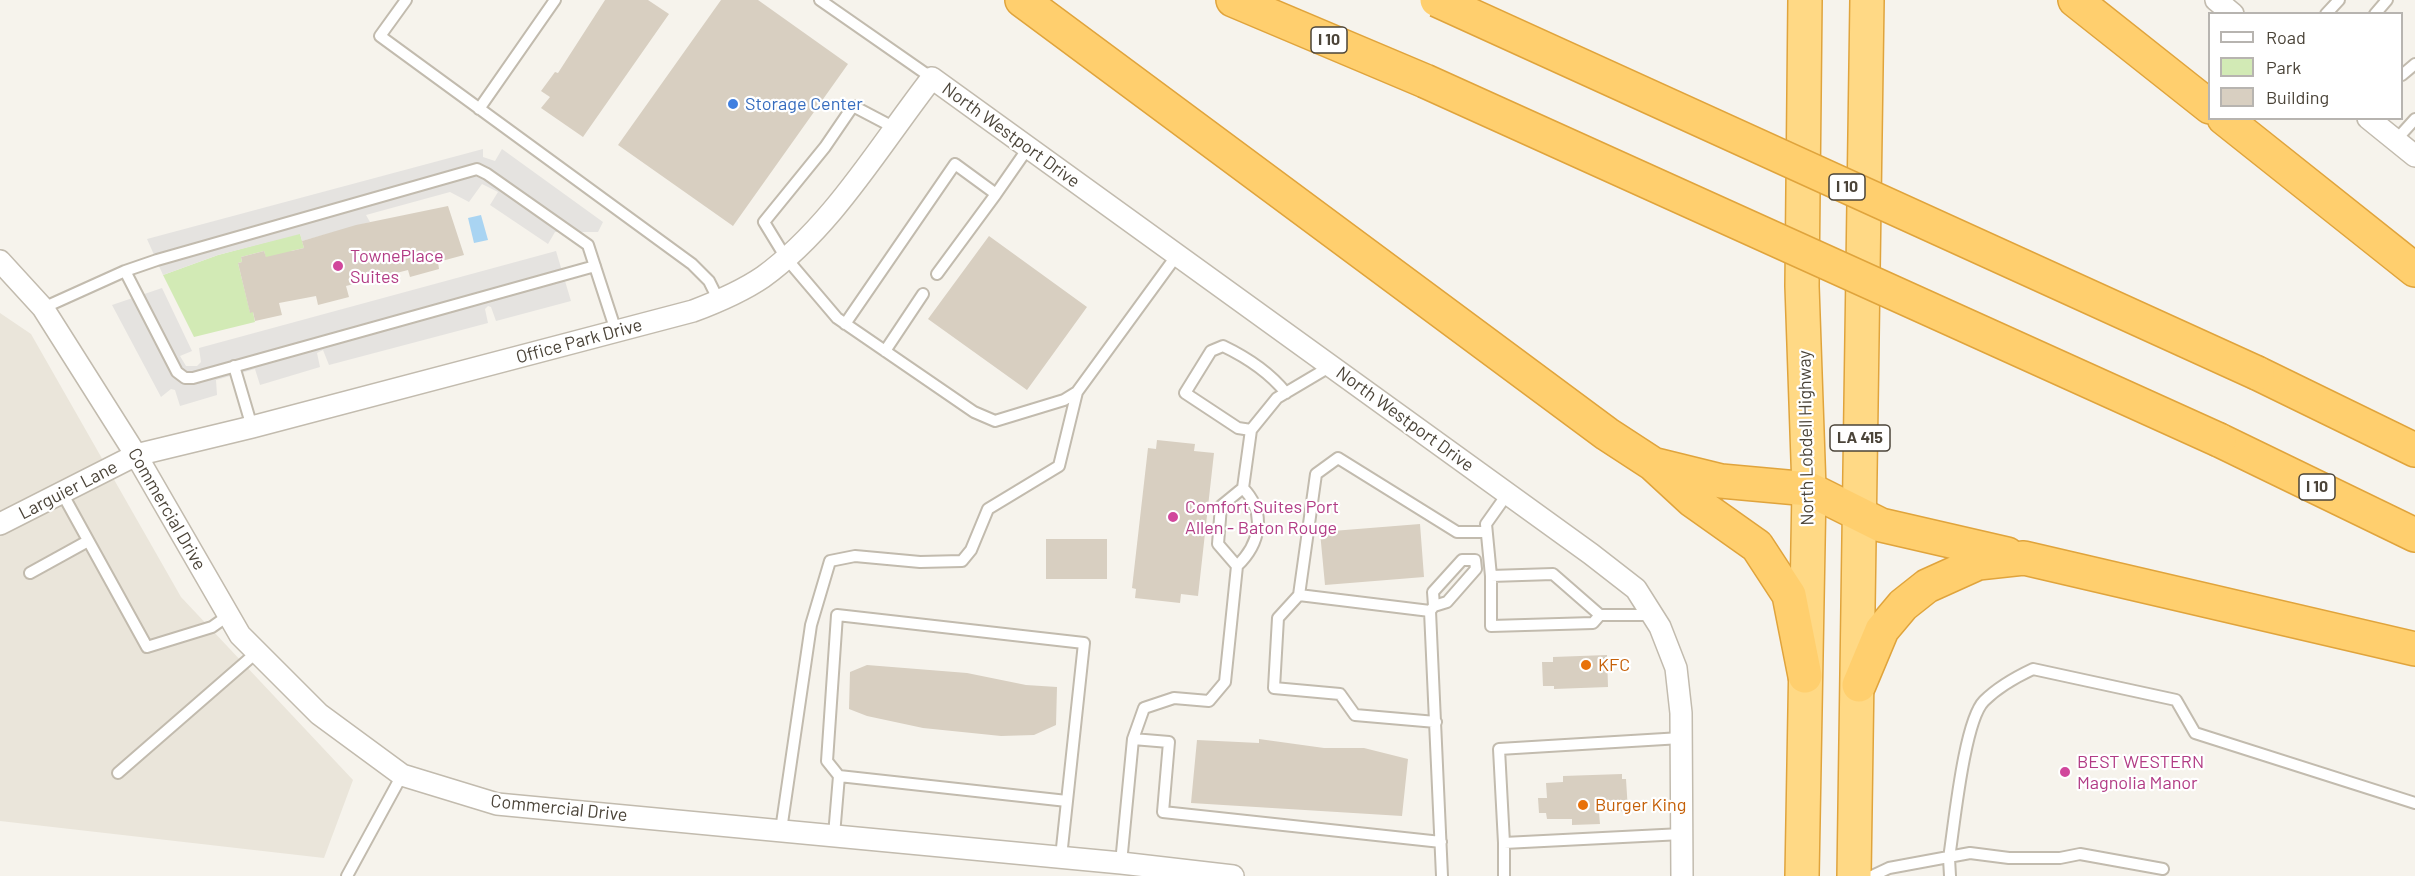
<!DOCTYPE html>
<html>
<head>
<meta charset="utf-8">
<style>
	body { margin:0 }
	#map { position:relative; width:2415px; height:876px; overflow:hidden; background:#f6f3ec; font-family:Barlow,sans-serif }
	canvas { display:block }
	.legend { position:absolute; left:2208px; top:12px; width:195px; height:108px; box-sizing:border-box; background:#fff; border:2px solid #b7b4b0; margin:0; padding:8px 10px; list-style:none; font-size:18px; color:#4b4439 }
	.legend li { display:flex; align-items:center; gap:12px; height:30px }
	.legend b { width:30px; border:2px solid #b7b4b0 }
</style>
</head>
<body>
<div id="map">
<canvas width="2415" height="876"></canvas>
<ul class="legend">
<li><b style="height:8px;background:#fff"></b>Road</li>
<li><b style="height:16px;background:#d2eab5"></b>Park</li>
<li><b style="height:16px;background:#d8cfc1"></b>Building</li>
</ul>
</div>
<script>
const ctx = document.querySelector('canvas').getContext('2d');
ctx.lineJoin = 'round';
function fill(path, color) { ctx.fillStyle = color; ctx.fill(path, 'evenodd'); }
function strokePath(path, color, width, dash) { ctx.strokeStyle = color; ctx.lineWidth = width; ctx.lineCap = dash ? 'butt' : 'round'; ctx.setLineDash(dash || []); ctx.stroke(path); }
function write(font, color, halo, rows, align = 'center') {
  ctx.font = font + ' Barlow,sans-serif'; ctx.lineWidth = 4.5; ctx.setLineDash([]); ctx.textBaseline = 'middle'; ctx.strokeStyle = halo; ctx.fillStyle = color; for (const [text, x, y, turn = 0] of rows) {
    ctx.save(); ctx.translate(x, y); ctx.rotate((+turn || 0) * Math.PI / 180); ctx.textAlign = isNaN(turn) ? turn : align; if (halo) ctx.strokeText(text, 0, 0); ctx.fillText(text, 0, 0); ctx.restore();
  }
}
fill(new Path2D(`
	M0,313L31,334L181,597L353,780L324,858L0,821Z`), '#eae5da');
fill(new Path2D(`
	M300,233L304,248L291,251V256L267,262L264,251L241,257L242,262L238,263L250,312H253L255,322L194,337L163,275L218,255Z`), '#d2eab5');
fill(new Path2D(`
	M483,149V157L495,161L502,149L603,222L598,232H555L548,244L490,205L498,192L482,184L469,202L450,192L366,215L370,222L331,233L302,241L300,234L218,255L163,275L147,239Z
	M556,251L571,301L496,321L491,307L488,306L485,309L488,323L329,365L323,350L317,353L320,367L260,385L255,369L216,380L217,395L180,406L175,390L171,389L161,397L112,305L162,288L192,351L180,356L186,366H197L201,362L199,348Z`), '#e5e3e0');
fill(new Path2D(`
	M481,215L488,240L474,243L468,218Z`), '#a9d4f2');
fill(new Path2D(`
	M605,0H648L669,14L583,137L541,108L550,97L541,91L555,72L558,73Z
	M721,0H758L848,64L733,226L618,145Z
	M448,206L464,255L438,262L439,269L410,277L408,270L346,286L349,297L318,305L316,296L279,303L282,315L255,321L253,312L250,313L238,263L242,262L241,257L264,251L266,257L304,248L302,241L356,225Z
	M989,236L1087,307L1027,390L928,319Z
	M1157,440L1195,444L1194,451L1214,453L1198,596L1181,594L1180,603L1135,598L1136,589L1132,588L1148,448L1156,449Z
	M1420,524L1424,577L1325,585L1320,532Z
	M1046,539H1107V579H1046Z
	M1607,655L1608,687L1554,689V686H1543L1542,662H1553V657Z
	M867,665L967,673L1026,685L1057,687L1056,725L1034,735L1001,736L923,728L867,716L849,709L850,672Z
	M1259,739L1324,748H1364L1408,759L1402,816L1191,803L1197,740L1259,743Z
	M1622,774V779H1626L1628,811L1599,812L1600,824L1572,825V819H1547L1546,813H1539L1538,798H1547L1546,783L1563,782V776Z`), '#d8cfc1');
const service = new Path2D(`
	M406,0L380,36L692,264L709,281L719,301
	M820,0L932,78
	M2326,14L2339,0
	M2375,14L2387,0
	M2402,75L2415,64
	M479,109L555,0
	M893,127L853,106L825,147L764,222L786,258L837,318L974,412L995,421L1064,400L1077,392L1177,255
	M2396,140L2415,119
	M125,271L177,372L185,378H193L595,266
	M937,274L996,194
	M43,308L125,271L157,260L477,169L487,174L588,245L616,331
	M845,324L955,164L996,194L1028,148
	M885,351L923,294
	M234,366L252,427
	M1251,430L1238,428L1185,393L1211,351L1223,346C1246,357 1270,373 1286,393
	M62,493L147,647L212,627L229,615
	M1237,566L1218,544L1221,506L1243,488
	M30,573L88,541
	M1491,576L1553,574L1600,615L1593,623L1491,626V576L1486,524L1508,493
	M1299,595L1278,618L1274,688L1340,694L1355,715L1436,722
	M1430,611L1434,606L1447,602L1476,569L1475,560H1462L1433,592L1434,606
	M1600,615H1652
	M1681,738L1499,749L1504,843L1682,834
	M1133,739L1169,742L1163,812L1441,842
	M118,773L257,652
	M839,776L1067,801
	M781,830L811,625L830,561L855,556L920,562L962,561L971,550L988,509L1059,466L1077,392
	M834,835L839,776L827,761L837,615L1084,643L1061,857
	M1121,863L1133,739L1144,708L1174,698L1209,701L1225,682L1237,566C1260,544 1267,513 1243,488L1251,430L1277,398L1331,366
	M347,876L402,775
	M1442,876L1430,611L1299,595L1316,474L1338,458L1457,532H1486
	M1504,876V843
	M1872,876L1889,868L1970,853L2009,858H2060L2080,854L2163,869
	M1950,876L1949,858C1954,827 1964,721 1984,701C1997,688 2016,677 2033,669L2176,700L2195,733L2415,803`);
const minor = new Path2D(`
	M2216,0L2233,14
	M2368,118L2415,156
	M0,261L43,308L136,455L240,635L319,714L402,775L497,804L1121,863L1233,876
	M0,524L136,455L252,427L693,311C717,302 741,292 763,277C833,226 879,146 932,78L1591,554L1636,589L1660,627L1676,668L1681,713L1682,876`);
const trunk = new Path2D(`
	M1802,876L1809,489L1802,286L1805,0
	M1854,876L1867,0`);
const motorway = new Path2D(`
	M1022,0L1607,434L1653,464L1692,500L1757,546L1789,595L1805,676
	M1233,0L1425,81
	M2075,0L2210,107
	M2224,118L2415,270
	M2257,373L2415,450
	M2219,440L2415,535
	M1656,465L1721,481L1809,489L1881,525L2007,554
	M1859,685L1882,630L1903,605L1927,586L1978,563L2024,558L2415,649`);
strokePath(service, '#c2bbae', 14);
strokePath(minor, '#c2bbae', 24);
strokePath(trunk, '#e0a43c', 36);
strokePath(motorway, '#e0a43c', 36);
strokePath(service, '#fff', 10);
strokePath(minor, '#fff', 21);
strokePath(trunk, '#ffd985', 33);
strokePath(motorway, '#ffcf6e', 33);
const motorwayBridge = new Path2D(`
	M1437,0L2257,373
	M1425,81L2219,440`);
strokePath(motorwayBridge, '#e0a43c', 36, []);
strokePath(motorwayBridge, '#ffcf6e', 33);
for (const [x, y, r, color] of [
	[733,104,6,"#3f7fe0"],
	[338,266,6,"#d1479c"],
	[1173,517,6,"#d1479c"],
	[1586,665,6,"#e8710a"],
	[2065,772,6,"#d1479c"],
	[1583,805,6,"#e8710a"]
]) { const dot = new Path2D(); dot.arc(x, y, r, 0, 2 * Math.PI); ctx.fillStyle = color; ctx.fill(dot); strokePath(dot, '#fff', 2); }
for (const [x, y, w] of [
	[1329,40,36],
	[1847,187,36],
	[1860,438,60],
	[2317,487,36]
]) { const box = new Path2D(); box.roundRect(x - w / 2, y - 13, w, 26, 4.5); ctx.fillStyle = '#fff'; ctx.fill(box); strokePath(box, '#4b4439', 1.5); }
write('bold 16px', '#4b4439', null, [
	["I 10",1329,40],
	["I 10",1847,187],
	["LA 415",1860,438],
	["I 10",2317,487]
]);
write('18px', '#366cbe', '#fff', [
	["Storage Center",745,104]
], 'left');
write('18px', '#4b4439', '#fff', [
	["North Westport Drive",1011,135,36],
	["Office Park Drive",579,341,-15],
	["North Westport Drive",1405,419,36],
	["North Lobdell Highway",1806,438,-91],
	["Larguier Lane",68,490,-27],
	["Commercial Drive",167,509,60],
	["Commercial Drive",559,808,6]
]);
write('18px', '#b23c85', '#fff', [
	["TownePlace",350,256],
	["Suites",350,277],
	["Comfort Suites Port",1185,507],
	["Allen - Baton Rouge",1185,528],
	["BEST WESTERN",2077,762],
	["Magnolia Manor",2077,783]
], 'left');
write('18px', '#c56008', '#fff', [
	["KFC",1598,665],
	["Burger King",1595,805]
], 'left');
</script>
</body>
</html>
